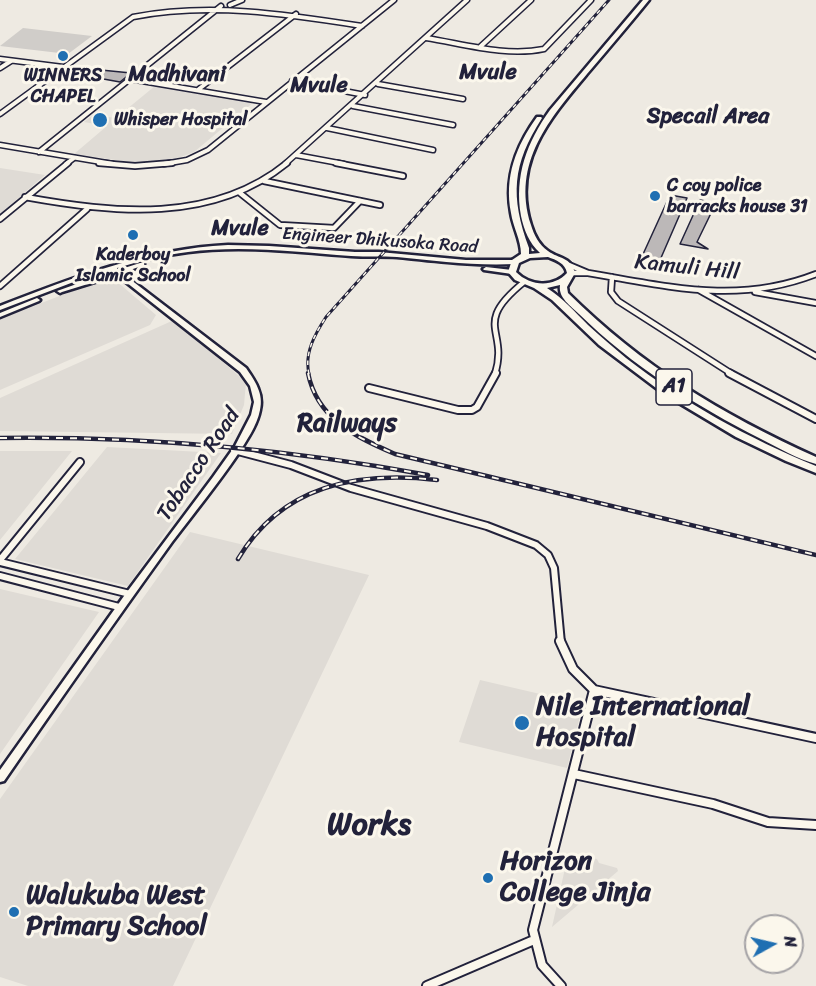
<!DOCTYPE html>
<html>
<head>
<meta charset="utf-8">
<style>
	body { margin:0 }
	#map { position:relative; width:816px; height:986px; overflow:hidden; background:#eeeae2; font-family:Sriracha,sans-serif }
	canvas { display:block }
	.north { position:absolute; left:744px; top:914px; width:60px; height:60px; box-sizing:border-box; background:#fbf7ec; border:2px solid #a4a2a5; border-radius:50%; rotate:82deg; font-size:16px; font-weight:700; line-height:24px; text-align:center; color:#22223b }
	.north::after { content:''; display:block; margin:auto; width:21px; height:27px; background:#1f6fb2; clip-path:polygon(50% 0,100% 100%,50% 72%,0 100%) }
</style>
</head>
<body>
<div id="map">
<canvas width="816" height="986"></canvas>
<div class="north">N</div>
</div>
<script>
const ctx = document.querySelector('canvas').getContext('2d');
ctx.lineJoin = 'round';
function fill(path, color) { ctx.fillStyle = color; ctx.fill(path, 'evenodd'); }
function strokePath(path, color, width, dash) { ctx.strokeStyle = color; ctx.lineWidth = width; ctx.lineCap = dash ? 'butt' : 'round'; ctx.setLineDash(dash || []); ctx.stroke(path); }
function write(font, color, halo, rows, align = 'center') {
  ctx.font = font + ' Sriracha,sans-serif'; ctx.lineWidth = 6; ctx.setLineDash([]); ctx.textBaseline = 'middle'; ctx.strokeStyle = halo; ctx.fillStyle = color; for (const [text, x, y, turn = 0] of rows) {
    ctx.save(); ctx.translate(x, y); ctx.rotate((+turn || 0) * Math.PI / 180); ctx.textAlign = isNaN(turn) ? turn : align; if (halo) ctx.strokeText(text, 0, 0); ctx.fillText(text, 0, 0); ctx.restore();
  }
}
fill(new Path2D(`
	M155,86L254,102L194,152L167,162L143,164L74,154L107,126L84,122L93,115L116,118Z
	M0,168L45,175L0,214Z
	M101,280H115L156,315L150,325L0,390V319Z
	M174,320L246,382L244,405L232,434L0,431V398Z
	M107,447L221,453L128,586L15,559Z
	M0,451H72L0,540Z
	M190,532L369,575L173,986H28L0,977V799Z
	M0,589L99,612L0,754Z
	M480,680L583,704L567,768L459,742Z
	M568,855L580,859L582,855L597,859L599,863L617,868L618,871L552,927Z`), '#dfdbd5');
fill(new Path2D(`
	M23,28L92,36L68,54L0,46Z`), '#d0cdc9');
const building = new Path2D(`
	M71,67L131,73L120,82L65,72Z
	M670,195L687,198L657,267L639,263Z
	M700,200L716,203L697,242L708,249L680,244Z`);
fill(building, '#bcb8b8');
strokePath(building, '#22223b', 1.5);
const streetFar3 = new Path2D(`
	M230,5L242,0
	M426,38C464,44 506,57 544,49L591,0
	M481,46L531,0
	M0,59L63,67
	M0,68L11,61
	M130,79L266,102
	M292,81L365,95
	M378,84L463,99
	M199,89L296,14
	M353,106L453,125
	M0,114L133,17C209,2 286,14 362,26
	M327,128L433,150
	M0,145L113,164
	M39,152L221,6
	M296,155L344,164
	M66,164L74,158
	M164,164L187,160L208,150L394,0
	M285,164L467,0`);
const streetFar2 = new Path2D(`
	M99,163L135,166L172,163
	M336,163L403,176
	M264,181L380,205
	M240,193L280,225L334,228L360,201
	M25,197C114,213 212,224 287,163
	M0,219L68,163
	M569,265L588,273H571
	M588,273C668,286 737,305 816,274
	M612,277L611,292L618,301L732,374
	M0,286L87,209
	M699,290L816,356
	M755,292L816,303
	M495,374C509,329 471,325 524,282`);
const streetFar1 = new Path2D(`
	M729,373L816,419
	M369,388L458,410H472L477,407L496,373
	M234,450L291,465L351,488L487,526L536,545L548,555L554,568L561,643
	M0,560L80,462
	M0,562L130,594
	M0,576L119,607`);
const street = new Path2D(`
	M560,641L573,669L594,690L816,738
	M574,774L713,804L768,822L816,825
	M427,986L534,940
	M561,986L542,965L533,930L594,690`);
const secondary = new Path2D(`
	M228,245L269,246L355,252H379L466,260H515L518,262L515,264C475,266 436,261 397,257C382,256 367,257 351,256C297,252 242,245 188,252C164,255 140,261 117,268L118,270L140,263H144V265L122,273L246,368C255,381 264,394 260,410C257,426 246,441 238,454C217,485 194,513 172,542C115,621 59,701 4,781L0,782V770L124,596L213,477L235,446L251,415L254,402L250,386L240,372L117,275L62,292L60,293L57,291L113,271L111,270L71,283L0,310V306C74,277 147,249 228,245Z
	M486,267L512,270L515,272L512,274L484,270L483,269Z
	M37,298L40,300L39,301L0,317V313Z`);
const highway = new Path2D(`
	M643,0H649C629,25 608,49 587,74C550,118 511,163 531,225C534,235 539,245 548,251C559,259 571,257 575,273L567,287L568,293C643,367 721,414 816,457V464C797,459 779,448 761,439C696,406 632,366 579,314C571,306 558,298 560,285L547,288C563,298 575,312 588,325C600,336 613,347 626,358C684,403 748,438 816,466V473L786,461L736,437L664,394L599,345L552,300L534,288L515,280L508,272L512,260L521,254C521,240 513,227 511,213C504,177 516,146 537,117H541L542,118C512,165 510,196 529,248V254L540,253C529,243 524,230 521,216C514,176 527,142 550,110ZM548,257C556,260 565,263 567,273C553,288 530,286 516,272L519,263L530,258Z`);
strokePath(streetFar3, '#22223b', 7);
strokePath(streetFar2, '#22223b', 8);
strokePath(streetFar1, '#22223b', 10);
strokePath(street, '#22223b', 12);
strokePath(secondary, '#22223b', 5);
strokePath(highway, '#22223b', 5);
strokePath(streetFar3, '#fbf7ec', 4);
strokePath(streetFar2, '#fbf7ec', 4.5);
strokePath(streetFar1, '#fbf7ec', 6);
strokePath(street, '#fbf7ec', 8);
fill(secondary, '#fbf7ec');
fill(highway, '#fbf7ec');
const railFar1 = new Path2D(`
	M309,374C304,353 315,334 326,317L609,0`);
const rail = new Path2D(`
	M308,373C317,419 356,437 395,454L816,555
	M0,438C145,436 286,449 428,475
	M238,559C282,485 357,471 437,480`);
strokePath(railFar1, '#22223b', 3);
strokePath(rail, '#22223b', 4.5);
strokePath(railFar1, '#fbf7ec', 1.5, [4.5]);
strokePath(rail, '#fbf7ec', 2, [7]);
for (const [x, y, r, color] of [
	[63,56,6,"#1f6fb2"],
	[100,120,8,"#1f6fb2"],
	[655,196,6,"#1f6fb2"],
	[133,235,6,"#1f6fb2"],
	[522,723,8,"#1f6fb2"],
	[488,878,6,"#1f6fb2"],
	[14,912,6,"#1f6fb2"]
]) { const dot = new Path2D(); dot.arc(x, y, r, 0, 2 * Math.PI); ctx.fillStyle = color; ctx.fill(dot); strokePath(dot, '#fbf7ec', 2); }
write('bold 18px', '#22223b', '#fbf7ec', [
	["WINNERS",63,76],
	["CHAPEL",63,97],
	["Whisper Hospital",114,120,"left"],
	["C coy police",667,186,"left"],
	["barracks house 31",667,207,"left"],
	["Kaderboy",133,255],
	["Islamic School",133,276]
]);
write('18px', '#22223b', '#fbf7ec', [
	["Engineer Dhikusoka Road",380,241,4]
]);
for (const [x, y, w] of [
	[674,387,36]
]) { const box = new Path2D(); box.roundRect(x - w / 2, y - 18, w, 36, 4.5); ctx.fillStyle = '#fbf7ec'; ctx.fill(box); strokePath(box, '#22223b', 1.5); }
write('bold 21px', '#22223b', null, [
	["A1",674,387]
]);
write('bold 22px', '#22223b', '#fbf7ec', [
	["Mvule",488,73],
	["Madhivani",177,75],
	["Mvule",319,86],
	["Specail Area",708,117],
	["Mvule",240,229]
]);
write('22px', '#22223b', '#fbf7ec', [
	["Kamuli Hill",687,268,6],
	["Tobacco Road",199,465,-56]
]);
write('bold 26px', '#22223b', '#fbf7ec', [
	["Railways",347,424]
]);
write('bold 27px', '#22223b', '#fbf7ec', [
	["Nile International",536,707],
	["Hospital",536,738],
	["Horizon",500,862],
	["College Jinja",500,893],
	["Walukuba West",26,896],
	["Primary School",26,927]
], 'left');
write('bold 32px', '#22223b', '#fbf7ec', [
	["Works",369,826]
]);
</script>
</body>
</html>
